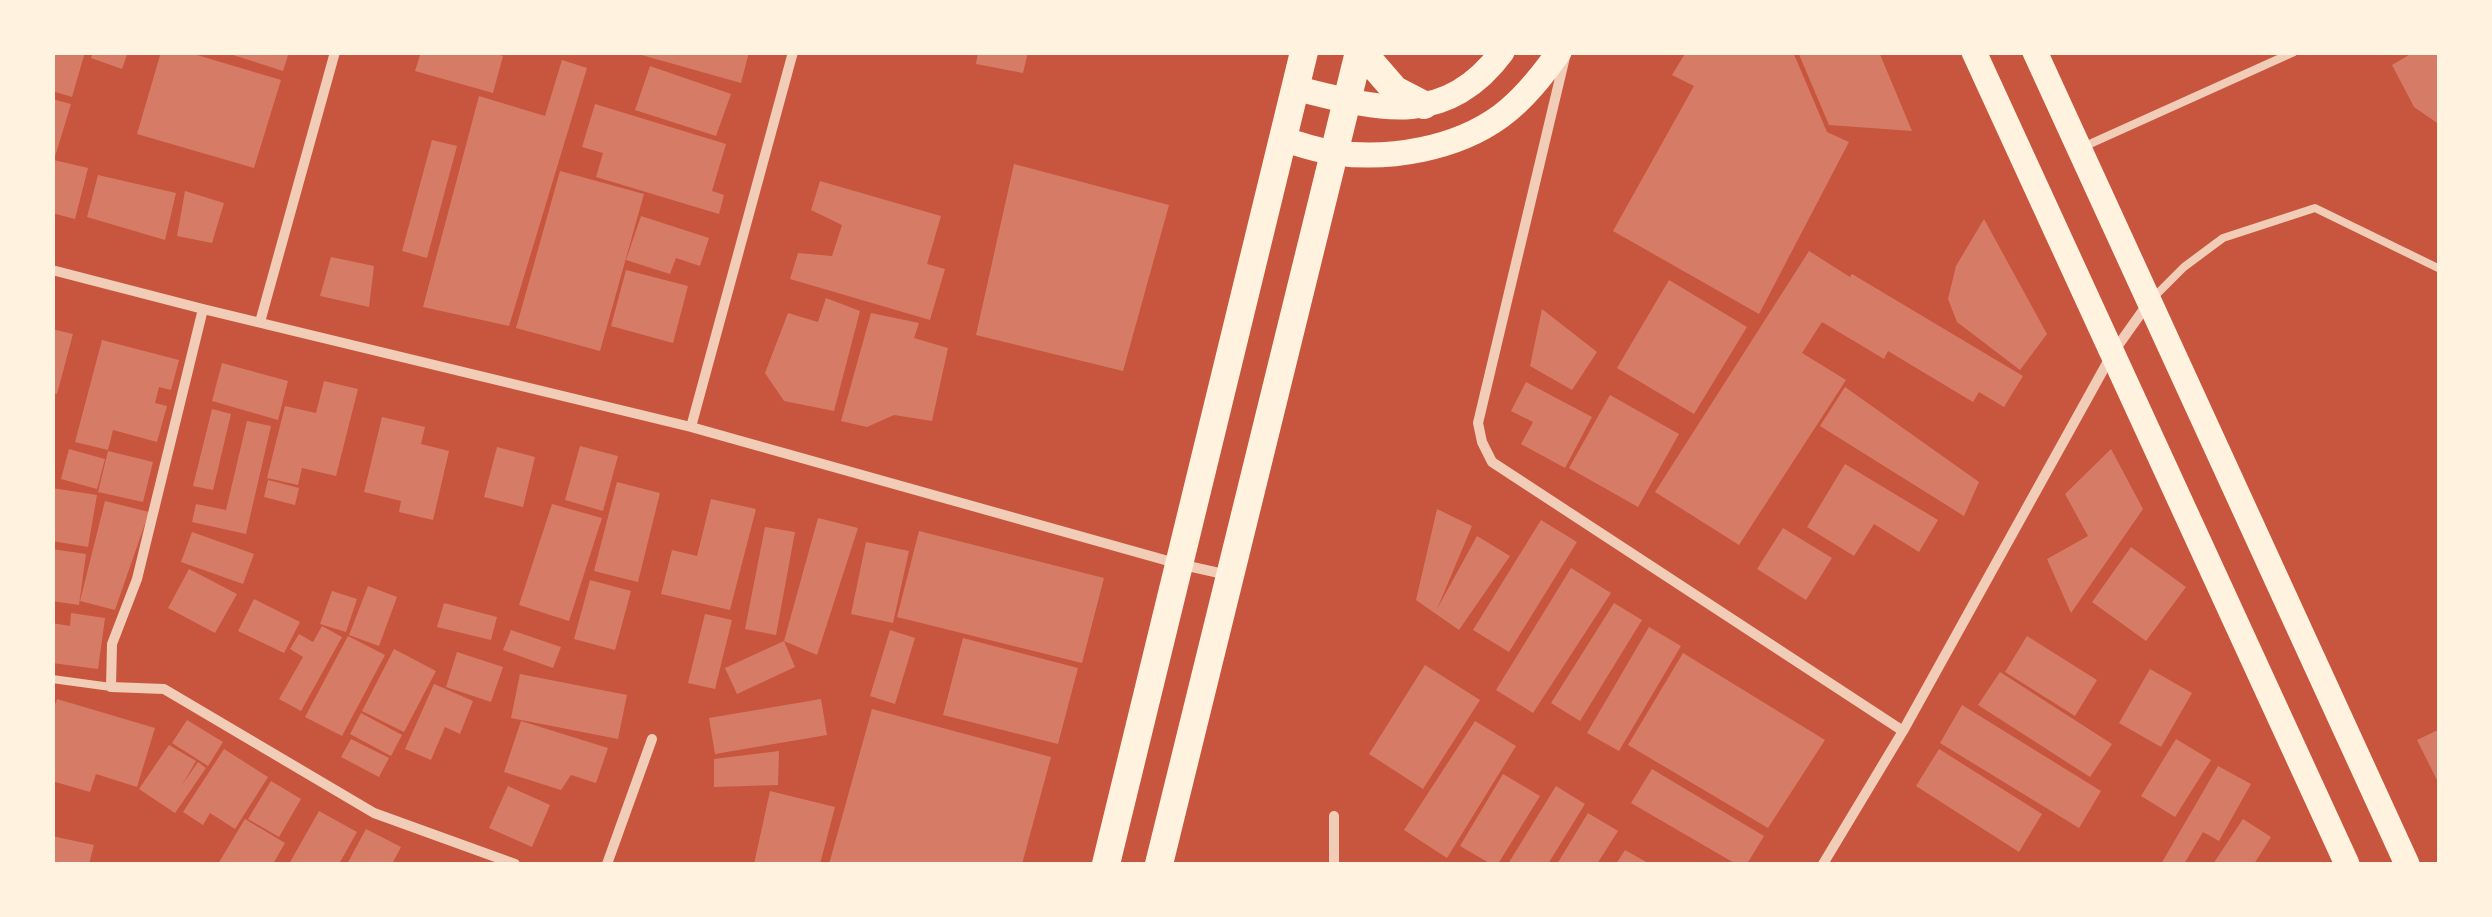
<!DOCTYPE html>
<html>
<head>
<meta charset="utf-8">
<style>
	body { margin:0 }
	#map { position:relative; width:2492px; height:917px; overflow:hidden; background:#c8553d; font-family:"Golos Text",sans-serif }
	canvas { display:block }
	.frame { position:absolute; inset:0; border:55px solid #fff3e0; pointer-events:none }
</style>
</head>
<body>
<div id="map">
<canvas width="2492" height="917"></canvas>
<div class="frame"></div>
</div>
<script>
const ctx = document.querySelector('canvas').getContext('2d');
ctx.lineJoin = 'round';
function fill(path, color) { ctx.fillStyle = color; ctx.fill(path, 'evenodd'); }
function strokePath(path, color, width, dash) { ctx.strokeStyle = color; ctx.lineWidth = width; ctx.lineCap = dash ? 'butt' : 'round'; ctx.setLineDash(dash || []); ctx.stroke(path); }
fill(new Path2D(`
	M54,52H85L72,97L52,91Z
	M93,52H128L122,69L91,58Z
	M161,52H187L281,80L254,168L137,134Z
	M224,52H289L283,71Z
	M421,52H491L503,56L493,93L415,71Z
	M631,52H749L741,83Z
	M978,52H1028L1023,73L976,64Z
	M1686,52H1793L1827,132L1849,142L1759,314L1613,231L1694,86L1672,75Z
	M1798,52H1879L1912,131L1829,125Z
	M2414,52H2440V125L2414,107L2392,65Z
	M562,60L587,68L509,326L423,307L479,96L545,116Z
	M650,66L731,94L716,136L635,110Z
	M52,99L71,104L54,160L88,168L75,219L52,213Z
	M595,104L726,144L712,191L724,195L719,214L596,177L603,153L582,147Z
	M432,140L457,146L427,258L402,251Z
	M1014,164L1169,205L1123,371L976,335Z
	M560,171L644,194L600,351L516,328Z
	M98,175L176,193L165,240L87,217Z
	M820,181L941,216L927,264L945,269L930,320L790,279L798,253L832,256L842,225L811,210Z
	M185,191L224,203L212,243L177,236Z
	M641,216L709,238L700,266L676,258L670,274L626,260Z
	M1984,219L2047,334L2020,370L1957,322L1948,299L1956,266Z
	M1809,251L1850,277L1852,274L2023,376L2004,407L1979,392L1973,402L1888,351L1884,359L1822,322L1802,353L1846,380L1739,545L1655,492Z
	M331,257L374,266L369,307L320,296Z
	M626,270L688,286L673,343L611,326Z
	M1669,280L1747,327L1694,414L1617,368Z
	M826,298L860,311L834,411L784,401L765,373L788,313L818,322Z
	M1542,309L1597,352L1572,390L1530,366Z
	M871,313L919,323L914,338L948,348L932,421L894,415L867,427L841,421Z
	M52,329L73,334L57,394L52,393Z
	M102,340L179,360L171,390L159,387L155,403L167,406L157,442L113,430L108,450L75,442Z
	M222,363L288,381L278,420L212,401Z
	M324,381L358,389L336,476L302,468L298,485L267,478L285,406L316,413Z
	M1526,382L1592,417L1565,468L1521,444L1533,422L1511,411Z
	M1845,387L1979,482L1964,516L1820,426Z
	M1610,395L1679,434L1638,507L1569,468Z
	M212,409L231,414L213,490L193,486Z
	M382,417L425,427L421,444L449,451L433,520L399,512L401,501L364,492Z
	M247,421L271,426L246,534L192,522L196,504L226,510Z
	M580,446L618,456L603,511L565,500Z
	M497,447L535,457L523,507L484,497Z
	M69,449L105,459L97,489L61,479Z
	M2111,449L2143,509L2071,613L2047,559L2088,536L2065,494Z
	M108,451L153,462L143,502L98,492Z
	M1845,464L1938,520L1919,552L1874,524L1854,556L1807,527Z
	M268,480L299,488L295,505L264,497Z
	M617,482L660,493L638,582L594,571Z
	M52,488L97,495L88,547L52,541Z
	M711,499L756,509L730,610L661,594L672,550L697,556Z
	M105,501L149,512L115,610L80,601Z
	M552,504L602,518L569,621L519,605Z
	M1437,509L1472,526L1437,609L1477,536L1510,556L1459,630L1416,600Z
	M818,518L858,528L817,655L784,641L795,667L737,694L725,668L784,641Z
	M1541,520L1577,542L1509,652L1473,630Z
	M765,527L795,532L776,635L745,629Z
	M1783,528L1832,558L1806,600L1757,569Z
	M919,531L1104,578L1082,663L897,617Z
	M192,532L254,554L243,584L181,562Z
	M866,542L909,551L893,623L851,614Z
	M2131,547L2186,587L2146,641L2092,602Z
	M52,549L86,554L79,605L52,601Z
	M1571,568L1611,593L1533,713L1496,690Z
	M189,569L237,594L215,633L168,608Z
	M590,580L631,591L615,650L574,639Z
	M368,586L397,597L379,646L349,635Z
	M332,591L357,599L346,632L320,624Z
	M254,599L300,622L284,653L238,631Z
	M444,603L497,617L491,640L437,627Z
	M1614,603L1642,620L1580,721L1551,703Z
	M71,613L105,618L98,669L52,663V623L70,626Z
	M705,614L732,620L715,689L688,683Z
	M322,626L342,637L301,711L279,699L303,657L290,649L299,634L313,642Z
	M1649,627L1681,646L1619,751L1587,733Z
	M511,630L561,647L553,668L503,650Z
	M890,630L915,638L895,704L870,696Z
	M348,636L385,655L342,736L305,717Z
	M2027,636L2097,680L2075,716L2005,672Z
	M963,638L1078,668L1058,744L943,715Z
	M394,649L436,671L404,732L362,711Z
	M457,652L503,667L491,702L446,687Z
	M1683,653L1825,740L1768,828L1628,745Z
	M1425,665L1480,700L1423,789L1369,754Z
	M2150,669L2192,693L2161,747L2119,723Z
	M2000,672L2112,744L2090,777L1978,705Z
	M520,674L627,695L618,739L511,718Z
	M434,684L473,701L460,734L445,727L431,760L405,749Z
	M57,699L155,728L137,787L96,774L90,792L52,781V714Z
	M821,699L827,735L715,754L709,718Z
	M1962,705L2101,791L2079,828L1940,743Z
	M872,709L1051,757L1022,864H829Z
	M361,713L402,735L391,756L350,734Z
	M187,720L223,742L208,766L172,743Z
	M521,721L608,748L596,783L571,775L561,790L504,772Z
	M1475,721L1516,746L1447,858L1404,830Z
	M2440,729V786L2417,740Z
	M351,739L389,758L379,777L341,757Z
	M2176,739L2211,760L2175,817L2141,796Z
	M169,745L196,761L182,785L198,762L206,768L175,813L139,789Z
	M224,749L268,777L235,829L210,813L203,825L183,812Z
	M1939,749L2042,814L2019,852L1916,786Z
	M779,751L778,785L714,787V759Z
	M2218,766L2251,784L2219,841L2203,832L2184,864H2161Z
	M1652,769L1764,836L1747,864H1736L1631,803Z
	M1503,774L1540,796L1498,864H1491L1460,846Z
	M271,781L301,799L279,837L248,819Z
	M508,786L550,805L532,847L489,828Z
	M1556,786L1585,804L1548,864H1508Z
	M770,791L835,807L820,864H754Z
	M319,811L357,832L339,864H289Z
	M1588,813L1618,831L1597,864H1557Z
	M245,819L285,843L273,864H218Z
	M2243,819L2271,837L2254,864H2213Z
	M366,829L401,847L392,864H347Z
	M52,836L94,845L89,864H52Z
	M1625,850L1650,864H1616Z`), '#d67c66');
strokePath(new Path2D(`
	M2083,147L2294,52
	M2155,296L2184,267L2223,238L2315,208L2440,269
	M52,679L111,687`), '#f1ccb7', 8);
strokePath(new Path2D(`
	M1565,57L1478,423L1482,442L1492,462L1903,731
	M52,270L203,309L691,427L1179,564L1228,575
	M203,309L137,579L112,644L111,687L164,689L374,813L515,864
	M260,322L335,52
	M691,427L793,52
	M607,864L652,739
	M1334,864V816
	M1823,864L1903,731L2112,354L2149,302`), '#f1ccb7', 10);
strokePath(new Path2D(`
	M1974,52L2347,864
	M2035,52L2407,864
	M1295,88C1375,108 1444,130 1502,52
	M1282,139C1300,144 1318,151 1336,153C1390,160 1456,149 1501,116C1524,99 1542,76 1559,52`), '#fff3e0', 25);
strokePath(new Path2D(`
	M1362,52L1395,90L1424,105
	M1106,864L1304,52
	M1159,864L1359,52`), '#fff3e0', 28);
</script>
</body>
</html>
